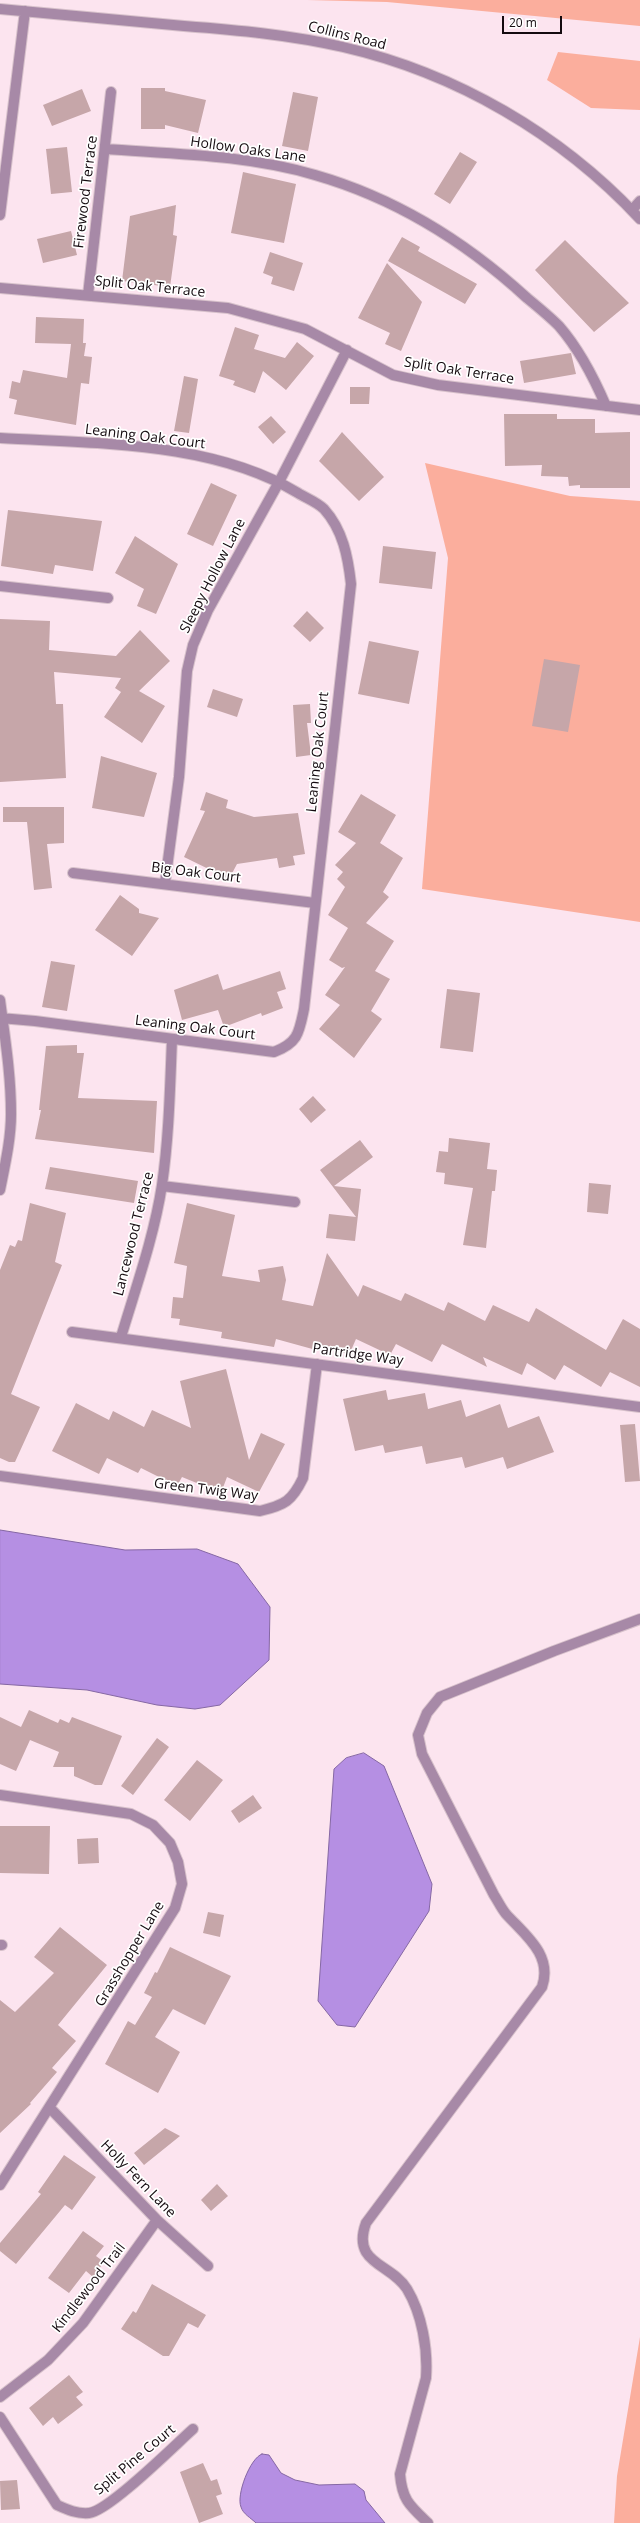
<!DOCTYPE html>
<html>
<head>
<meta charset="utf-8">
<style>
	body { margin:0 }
	#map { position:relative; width:640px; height:2523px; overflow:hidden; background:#fce4ef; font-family:"Open Sans",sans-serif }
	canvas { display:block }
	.scale { position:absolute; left:502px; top:16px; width:60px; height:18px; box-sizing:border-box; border:2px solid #140a0f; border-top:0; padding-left:5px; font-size:12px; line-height:14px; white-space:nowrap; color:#140a0f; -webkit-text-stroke:3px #fff; paint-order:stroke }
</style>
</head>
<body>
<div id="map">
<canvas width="640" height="2523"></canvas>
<div class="scale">20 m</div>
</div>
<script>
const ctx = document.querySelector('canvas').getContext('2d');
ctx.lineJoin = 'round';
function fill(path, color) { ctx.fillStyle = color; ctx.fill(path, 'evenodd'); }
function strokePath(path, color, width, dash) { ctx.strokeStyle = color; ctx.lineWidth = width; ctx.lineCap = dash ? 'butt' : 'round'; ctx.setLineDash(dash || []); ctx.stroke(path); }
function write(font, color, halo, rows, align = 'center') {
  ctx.font = font + ' "Open Sans",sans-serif'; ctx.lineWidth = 3.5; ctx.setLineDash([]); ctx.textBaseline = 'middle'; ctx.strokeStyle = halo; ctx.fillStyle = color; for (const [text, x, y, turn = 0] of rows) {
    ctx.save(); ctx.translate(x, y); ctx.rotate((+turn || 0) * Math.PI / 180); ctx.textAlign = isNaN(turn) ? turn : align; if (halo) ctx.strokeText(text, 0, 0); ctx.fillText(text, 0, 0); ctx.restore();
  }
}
fill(new Path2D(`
	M307,0H640V26L387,2Z
	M558,52L640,61V110L591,108L547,80Z
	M425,463L570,496L640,501V922L422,889L448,558Z
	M640,2337V2523H614L617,2476Z`), '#fbae9d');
const water = new Path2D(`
	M0,1530L125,1550L197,1549L238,1564L270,1607L269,1660L220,1705L195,1709L157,1705L87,1690L0,1684Z
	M364,1753L384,1766L432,1884L429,1911L355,2027L337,2025L318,2001L334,1769L346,1758Z
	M262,2454L269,2455L281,2473L295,2480L319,2485L355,2484L364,2491L366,2500L385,2523H256C251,2518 243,2514 241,2507C236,2495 250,2458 262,2454Z`);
fill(water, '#b58fe3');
strokePath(water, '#8567a3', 1);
fill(new Path2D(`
	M141,88H165V91L206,100L198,133L165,125V129H141Z
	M82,89L91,111L52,126L43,105Z
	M293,92L318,97L308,151L282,146Z
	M67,147L72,192L51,194L46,149Z
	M460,152L477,162L450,204L434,194Z
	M243,172L296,184L284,243L231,233Z
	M176,205L173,235L177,236L170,287L122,281L130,216Z
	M71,231L77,255L43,263L37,239Z
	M402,237L420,247L418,251L477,284L465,304L388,261Z
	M565,240L629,303L594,332L535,270Z
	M270,252L303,263L294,291L271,284L273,277L263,273Z
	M387,263L422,302L401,351L385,344L390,333L358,318Z
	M36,317L84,319L83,343H86L84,356L92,357L89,384L81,383L76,425L14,414L17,400L9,398L12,381L20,383L23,370L67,378L71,344L35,343Z
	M235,327L259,335L254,349L285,358L297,342L314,356L286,390L263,371L255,393L233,385L235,381L219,376Z
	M571,353L576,374L524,383L520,361Z
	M184,376L198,379L189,433L174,431Z
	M350,387H370L369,404H350Z
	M504,414H557V419H595V433L630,432V488H580V485L569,486L568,477L541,476L542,465L505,466Z
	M271,416L286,432L273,444L258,427Z
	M342,432L384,477L359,501L319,461Z
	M211,483L237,495L213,546L187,534Z
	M8,510L102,521L93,571L55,565L53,574L1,566Z
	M135,536L178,564L156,614L137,606L144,589L115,573Z
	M383,546L436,552L432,589L379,583Z
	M307,611L324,628L310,642L293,626Z
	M0,619L50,621L49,650L116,656L140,630L170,661L139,691L165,706L142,743L104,717L121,692L115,688L121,678L54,672L56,704H63L66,778L0,782Z
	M369,641L419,651L409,704L358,694Z
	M544,659L580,665L568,732L532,726Z
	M213,689L243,699L237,717L207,707Z
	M310,704L311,723H307L311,755L296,757L293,705Z
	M101,756L157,773L144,817L92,808Z
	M206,792L228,800L226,808L254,817L298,813L305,854L293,856L295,865L279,868L277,858L237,864L229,879L184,857L205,811L200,810Z
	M361,794L396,815L380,843L403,858L383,892L389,897L366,923L394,941L375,971L390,979L371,1011L382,1019L354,1058L319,1029L340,1005L325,995L345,967L342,968L329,960L348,928L328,915L345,887L337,879L343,872L335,865L356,843L338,832Z
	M3,807H64V843L47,844L52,888L34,890L27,822H3Z
	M120,895L139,909V913L159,918L132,956L95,930Z
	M51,961L75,965L67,1011L42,1007Z
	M280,971L286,989L277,992L283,1008L262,1016L261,1013L224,1027L218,1010L182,1020L174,990L218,974L223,990Z
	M447,989L480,993L473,1052L440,1048Z
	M77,1045V1053H84L78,1098L157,1101L154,1153L35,1139L41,1110H39L46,1046Z
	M313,1096L326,1110L311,1123L299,1109Z
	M449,1138L490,1143L487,1169L497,1170L495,1191H492L486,1248L463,1245L473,1188L444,1184L445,1173L436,1172L439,1151L448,1152Z
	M360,1140L373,1157L334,1186L361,1189L355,1241L326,1238L329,1214L356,1217L320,1170Z
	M50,1167L138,1181L134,1203L45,1189Z
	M589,1183L611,1185L608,1214L587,1212Z
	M30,1203L66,1213L55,1262L62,1265L11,1394L40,1407L15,1462H9L0,1458V1270L10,1245L15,1247L18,1240L22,1241Z
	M187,1203L235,1215L222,1276L260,1282L258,1270L283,1266L286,1280L282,1300L313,1306L327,1253L358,1297L363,1285L401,1301L405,1293L444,1311L448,1302L485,1321L493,1305L529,1322L536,1308L606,1350L623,1319L640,1329V1387L610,1372L601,1387L564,1365L555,1380L527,1363L522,1375L483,1357L487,1367L442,1344L432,1362L396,1344L390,1355L356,1339L349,1355L325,1345L324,1348L317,1346L316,1350L276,1339L274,1347L221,1338L222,1332L179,1325L180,1319L171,1318L173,1297L183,1298L187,1266L174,1263Z
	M226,1369L249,1460L261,1433L285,1444L259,1492L227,1477L221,1493L182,1477L177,1486L141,1468L138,1473L107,1458L99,1474L52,1451L76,1403L109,1420L113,1411L144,1427L152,1410L191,1428L180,1381Z
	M386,1390L388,1400L425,1393L428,1409L461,1400L466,1417L500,1404L508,1428L539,1416L554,1452L507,1469L503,1457L465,1468L462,1457L426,1464L422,1446L385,1453L383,1445L355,1451L343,1399Z
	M635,1424L640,1481L625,1482L620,1425Z
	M29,1710L58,1723L60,1719L69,1723L72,1717L122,1736L102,1785H95L74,1776V1767H53L59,1752L30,1740L16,1771L0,1764V1717L21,1727Z
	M157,1738L169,1747L133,1795L121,1786Z
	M197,1760L223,1780L190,1821L164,1800Z
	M253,1795L262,1808L239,1823L231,1811Z
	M0,1826H50L49,1874L0,1873Z
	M98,1838L99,1863L78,1864L77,1839Z
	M208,1912L224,1915L220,1937L203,1933Z
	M60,1927L107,1965L58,2025L76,2041L52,2068L57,2072L30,2103L31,2104L0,2133V2000L15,2012L54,1973L34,1957Z
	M170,1947L231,1976L205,2025L173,2009L155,2037L180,2052L158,2093L105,2064L128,2021L135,2025L152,1997L144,1993L155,1972L157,1973Z
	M165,2128L180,2136L144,2165L134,2153Z
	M64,2155L96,2177L72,2210L65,2205L16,2264L0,2251V2243L41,2194L38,2192Z
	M217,2184L228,2196L211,2211L201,2200Z
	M83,2231L104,2246L96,2256L104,2262L93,2277L86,2271L69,2293L48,2278Z
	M152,2284L206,2315L198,2328L188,2323L169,2356H163L121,2329L133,2311L136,2313Z
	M69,2375L83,2392L76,2397L83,2405L58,2424L53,2417L43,2426L29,2408Z
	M203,2463L211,2481L217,2479L222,2494L216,2496L223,2514L199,2523L180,2472Z
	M17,2480L20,2509L1,2510L0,2481Z`), '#c6a6a9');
const minor = new Path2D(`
	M0,9C61,15 123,20 184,26C237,30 291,35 343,47C456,73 561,134 640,219
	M106,149C175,154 248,155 315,175C395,198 466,242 527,298C538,307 549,316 559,326C579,349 594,378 606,406
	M632,210L640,201
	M0,215L25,11
	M0,288L228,308L305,329L393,375L438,385L640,410
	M88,295L111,92
	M0,438C97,444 212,441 298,493C306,498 317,502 324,509C343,530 348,557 351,584L304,1009C299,1033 298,1043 274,1052L35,1021L0,1018
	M0,586L108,598
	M73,873L315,903
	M165,883L179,777L187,671L193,645L208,610L279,482L347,350
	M0,1000C5,1038 11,1075 11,1114C11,1139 5,1165 0,1190
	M162,1186L295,1202
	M72,1332L640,1407
	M121,1337C136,1287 154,1237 162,1185C169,1137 170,1088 172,1039
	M0,1476L260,1511C285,1505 292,1501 303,1478L317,1364
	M0,1795L131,1814L153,1825L170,1843L178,1862L182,1884L175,1908L0,2185
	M0,1945H2
	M50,2108L157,2220L208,2266
	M0,2397L48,2360L83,2323L157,2220
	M0,2417L57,2505C68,2510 77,2514 89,2513C109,2511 175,2445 193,2429
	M428,2523C410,2506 402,2500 400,2474L426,2378C428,2349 422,2314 407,2289C391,2263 351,2264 366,2223L542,1987C553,1955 525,1935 506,1914C501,1908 498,1901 494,1895L422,1754L418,1735L427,1713L440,1697L554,1651L640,1619`);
strokePath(minor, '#d7c1cb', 12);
strokePath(minor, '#a789a7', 10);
write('14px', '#140a0f', '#fff', [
	["Collins Road",347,36,14],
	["Hollow Oaks Lane",248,150,8],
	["Firewood Terrace",86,192,-83],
	["Split Oak Terrace",150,287,6],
	["Split Oak Terrace",459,371,9],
	["Leaning Oak Court",145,437,7],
	["Sleepy Hollow Lane",213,576,-63],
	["Leaning Oak Court",318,752,-84],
	["Big Oak Court",196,873,7],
	["Leaning Oak Court",195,1028,7],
	["Lancewood Terrace",134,1234,-76],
	["Partridge Way",358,1355,8],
	["Green Twig Way",206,1490,7],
	["Grasshopper Lane",130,1954,-59],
	["Holly Fern Lane",138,2179,46],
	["Kindlewood Trail",89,2288,-52],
	["Split Pine Court",135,2460,-40]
]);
</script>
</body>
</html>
